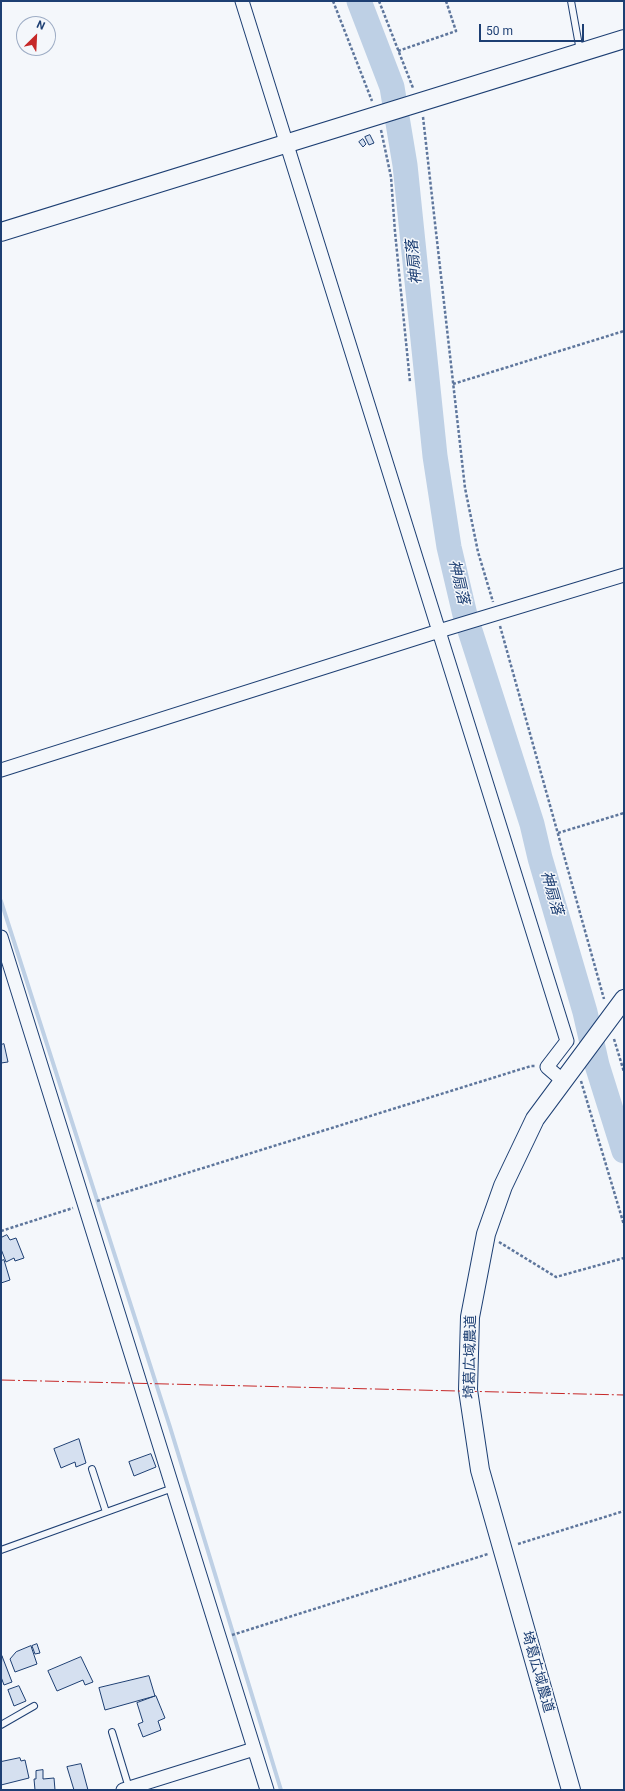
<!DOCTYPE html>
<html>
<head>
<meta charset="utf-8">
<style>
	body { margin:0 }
	#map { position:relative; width:625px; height:1791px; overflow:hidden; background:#f4f7fb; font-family:Roboto,sans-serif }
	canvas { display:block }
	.frame { position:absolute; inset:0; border:2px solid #1d3f73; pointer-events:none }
	.north { position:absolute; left:16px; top:16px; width:40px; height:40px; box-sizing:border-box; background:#f4f7fb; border:1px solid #9eadc5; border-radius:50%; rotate:24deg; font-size:11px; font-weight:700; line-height:16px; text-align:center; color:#1d3f73 }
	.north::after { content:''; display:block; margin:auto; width:14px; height:18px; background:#c62828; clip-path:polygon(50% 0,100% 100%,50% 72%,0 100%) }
	.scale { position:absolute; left:479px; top:24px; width:105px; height:18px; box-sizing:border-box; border:2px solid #1d3f73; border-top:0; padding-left:5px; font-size:12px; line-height:14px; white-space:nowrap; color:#1d3f73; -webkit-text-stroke:3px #f4f7fb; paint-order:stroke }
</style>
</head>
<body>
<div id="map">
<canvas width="625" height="1791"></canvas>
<div class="frame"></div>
<div class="north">N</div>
<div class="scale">50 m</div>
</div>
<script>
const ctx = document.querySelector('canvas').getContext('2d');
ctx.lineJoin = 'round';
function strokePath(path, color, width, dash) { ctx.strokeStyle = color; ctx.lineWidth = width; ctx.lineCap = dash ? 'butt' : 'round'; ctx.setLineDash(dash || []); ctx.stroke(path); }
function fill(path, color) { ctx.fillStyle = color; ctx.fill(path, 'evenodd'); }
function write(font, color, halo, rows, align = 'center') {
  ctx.font = font + ' Roboto,"Noto Sans JP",sans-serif'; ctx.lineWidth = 3; ctx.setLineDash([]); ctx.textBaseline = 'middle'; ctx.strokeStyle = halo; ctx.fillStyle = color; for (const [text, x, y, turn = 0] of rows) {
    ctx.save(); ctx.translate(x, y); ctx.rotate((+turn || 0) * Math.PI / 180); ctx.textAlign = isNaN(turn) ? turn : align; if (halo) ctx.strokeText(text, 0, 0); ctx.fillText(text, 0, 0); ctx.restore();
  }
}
strokePath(new Path2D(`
	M1,901L170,1427L281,1790`), '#bed0e5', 4);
strokePath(new Path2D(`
	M359,1L392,87L405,165L435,456L449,547L465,615L532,824L540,858L585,1012L597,1065L624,1151`), '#bed0e5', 25);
const building = new Path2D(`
	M370,135L374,143L369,145L365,137Z
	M363,139L366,144L363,147L359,142Z
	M4,1044L8,1062L1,1063V1045Z
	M7,1235L10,1240L16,1238L24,1258L15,1261L14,1258L6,1262L1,1249V1238Z
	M4,1260L10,1280L1,1283V1261Z
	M79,1439L86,1463L76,1467L75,1462L61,1468L54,1449Z
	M151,1454L156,1467L134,1476L129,1462Z
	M37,1644L40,1653L35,1654L32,1646Z
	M31,1646L37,1664L15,1672L10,1659L16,1652Z
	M2,1656L12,1682L4,1685L1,1677Z
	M81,1657L93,1682L85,1685L83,1680L57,1691L48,1671Z
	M149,1676L155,1696L105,1710L99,1688Z
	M19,1686L26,1701L14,1706L8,1690Z
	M156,1696L165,1718L158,1721L161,1730L143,1737L138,1724L143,1722L137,1703Z
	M20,1758L21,1761L25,1760L29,1778L1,1785V1762Z
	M81,1764L88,1790H74L67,1767Z
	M43,1770V1779L54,1778L55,1790H35L34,1779H36V1771Z`);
fill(building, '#d5e0f0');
strokePath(building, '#1d3f73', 1);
const lane = new Path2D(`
	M571,1L580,51
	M92,1469L106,1512
	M1,1550L173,1488
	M1,1725L34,1706
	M112,1732L129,1788`);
const street = new Path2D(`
	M242,1L567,1041L547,1067L562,1080
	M1,770L439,631L624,575
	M1,937L267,1790
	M123,1790L254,1749`);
const secondary = new Path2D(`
	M1,232L624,39
	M571,1790L480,1470L468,1390L470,1317L486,1234L503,1186L535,1119L624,999`);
strokePath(lane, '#1d3f73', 8);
strokePath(street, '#1d3f73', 15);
strokePath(secondary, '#1d3f73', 20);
strokePath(new Path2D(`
	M333,1L372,101
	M379,1L413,88
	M398,51L456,31L446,1
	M423,117L465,488L478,552L493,602
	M381,130L391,177L395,232L410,382
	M453,384L624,331
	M500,626L604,999
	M558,833L624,813
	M614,1039L624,1072
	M581,1081L624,1225
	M97,1201L531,1066H535
	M1,1231L73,1208
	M499,1242L556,1277L624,1258
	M518,1544L624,1511
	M232,1635L488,1554`), '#5e769c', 2.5, [3, 2]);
strokePath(lane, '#f4f7fb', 6);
strokePath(street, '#f4f7fb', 13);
strokePath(secondary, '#f4f7fb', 18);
strokePath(new Path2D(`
	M1,1380L624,1395`), '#c62828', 1, [14, 3, 2, 3]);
write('14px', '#1d3f73', '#f4f7fb', [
	["埼葛広域農道",471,1357,-89],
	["埼葛広域農道",537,1672,74]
]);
write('italic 15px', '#1d3f73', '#f4f7fb', [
	["神扇落",415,262,-96],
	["神扇落",458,582,77],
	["神扇落",551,893,74]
]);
</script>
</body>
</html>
